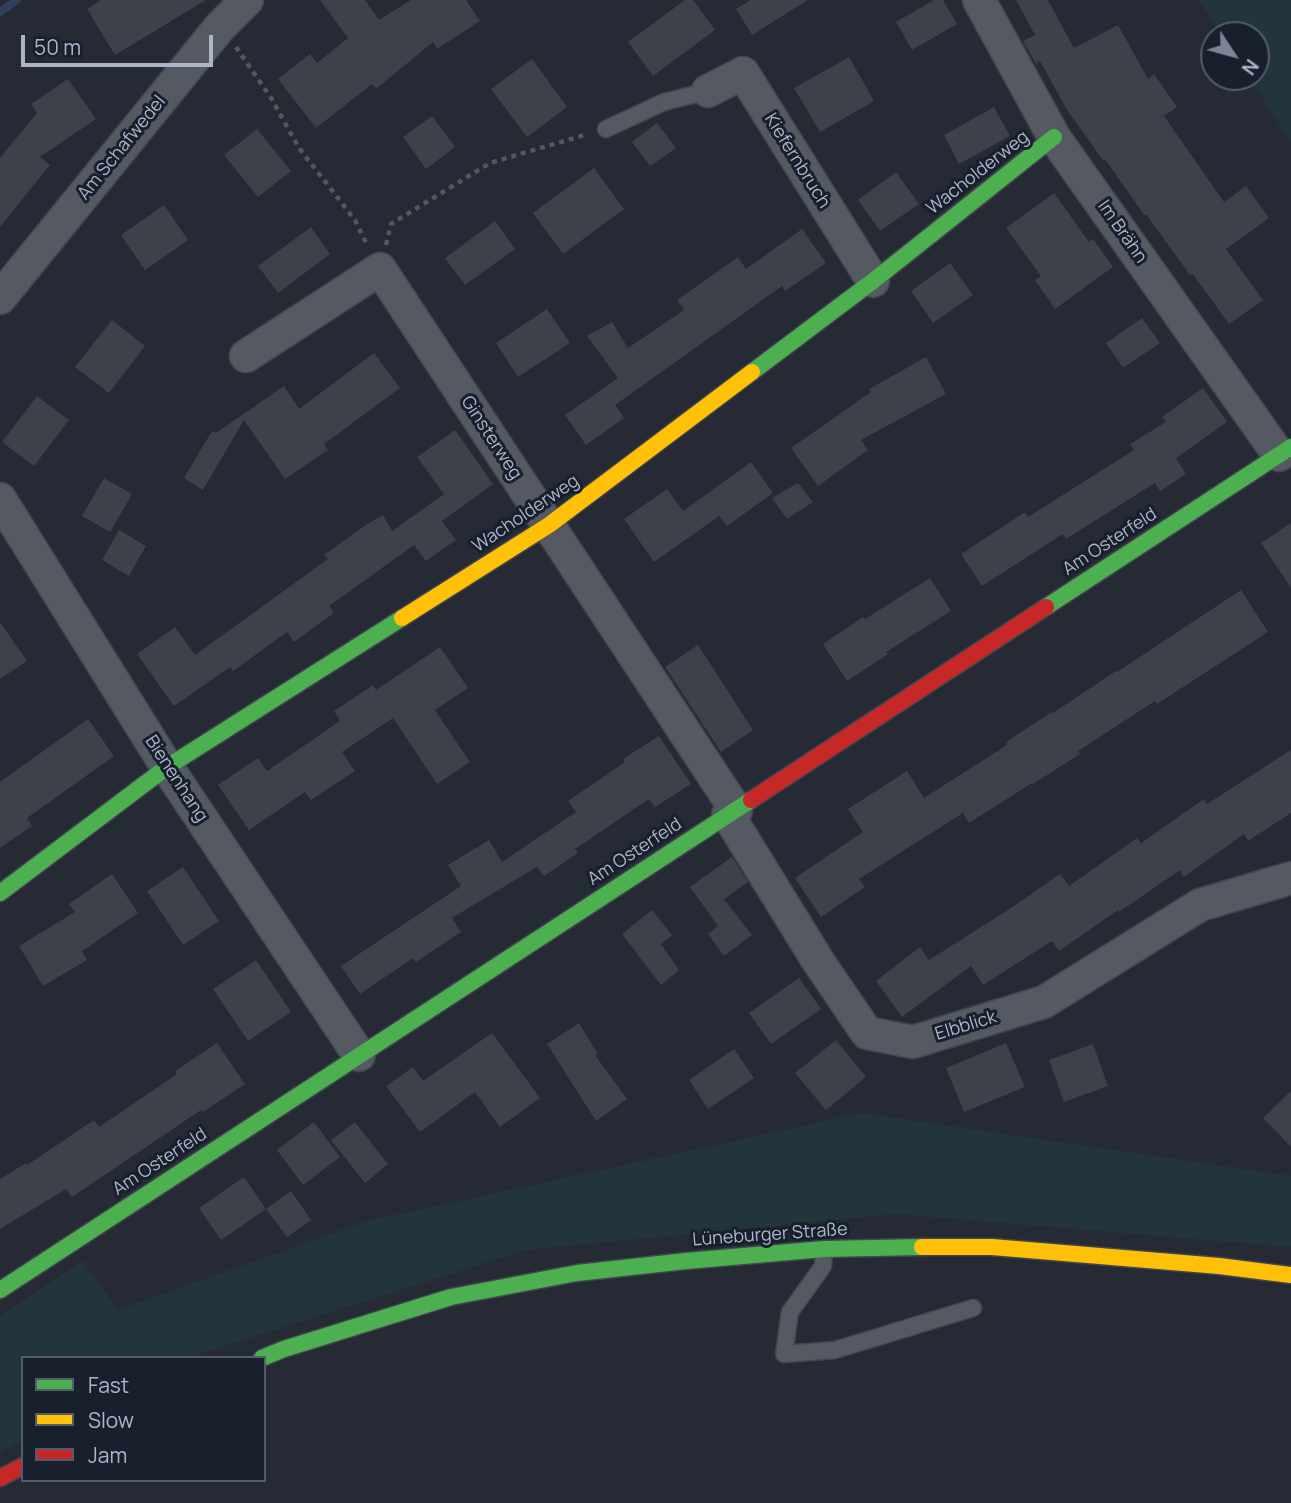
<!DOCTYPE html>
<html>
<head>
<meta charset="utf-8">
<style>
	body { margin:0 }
	#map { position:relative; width:1291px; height:1503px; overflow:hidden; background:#252a34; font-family:Manrope,sans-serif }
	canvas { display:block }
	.legend { position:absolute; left:21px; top:1356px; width:245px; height:126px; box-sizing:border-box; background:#18202e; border:2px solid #545c6b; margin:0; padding:9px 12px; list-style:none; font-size:21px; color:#adb6c7 }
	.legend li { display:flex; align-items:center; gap:14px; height:35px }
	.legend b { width:35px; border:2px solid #545c6b }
	.north { position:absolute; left:1200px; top:21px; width:70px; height:70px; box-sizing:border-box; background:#18202e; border:2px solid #545c6b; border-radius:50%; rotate:126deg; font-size:19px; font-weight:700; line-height:28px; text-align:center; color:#adb6c7 }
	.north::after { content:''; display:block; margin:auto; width:24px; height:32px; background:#7d8594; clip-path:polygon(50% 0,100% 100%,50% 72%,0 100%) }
	.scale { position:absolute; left:21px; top:35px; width:192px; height:32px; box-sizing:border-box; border:4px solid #adb6c7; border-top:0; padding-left:9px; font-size:21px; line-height:24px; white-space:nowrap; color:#adb6c7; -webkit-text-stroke:5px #18202e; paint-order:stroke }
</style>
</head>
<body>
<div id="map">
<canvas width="1291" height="1503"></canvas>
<ul class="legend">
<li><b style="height:9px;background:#4caf50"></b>Fast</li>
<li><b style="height:9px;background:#ffc107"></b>Slow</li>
<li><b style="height:9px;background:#c62828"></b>Jam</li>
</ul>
<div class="north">N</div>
<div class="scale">50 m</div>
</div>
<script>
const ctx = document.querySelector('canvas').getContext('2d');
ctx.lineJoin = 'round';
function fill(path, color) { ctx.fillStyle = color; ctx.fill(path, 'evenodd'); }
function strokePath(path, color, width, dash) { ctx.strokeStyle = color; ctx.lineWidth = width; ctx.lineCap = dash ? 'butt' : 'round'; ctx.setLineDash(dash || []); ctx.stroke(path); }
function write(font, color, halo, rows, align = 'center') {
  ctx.font = font + ' Manrope,sans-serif'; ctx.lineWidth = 6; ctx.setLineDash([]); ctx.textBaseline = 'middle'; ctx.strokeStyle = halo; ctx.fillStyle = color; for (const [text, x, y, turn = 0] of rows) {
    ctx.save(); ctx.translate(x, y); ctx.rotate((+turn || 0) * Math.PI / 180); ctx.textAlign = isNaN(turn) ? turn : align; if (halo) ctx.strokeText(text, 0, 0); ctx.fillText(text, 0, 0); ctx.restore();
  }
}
fill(new Path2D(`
	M1199,0H1291V142L1249,77H1256V35H1222Z
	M862,1113L1291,1176V1247L896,1214L526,1250L187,1358H23V1441L0,1452V1316L83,1261L118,1310L368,1221Z`), '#22353a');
strokePath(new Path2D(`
	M0,12L17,0`), '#2e405d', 8);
fill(new Path2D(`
	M101,0H206L115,55L87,9Z
	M320,0H365L379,20L411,0H466L480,21L437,49L433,42L376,89L372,84L316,128L278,79L310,54L317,63L348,38Z
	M685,0H693L715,30L653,76L628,42Z
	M751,0H808L752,35L736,9Z
	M934,0H943L957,24L912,50L896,22Z
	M1016,0H1048L1074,48L1118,25L1148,79L1154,74L1177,107L1164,116L1224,202L1246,186L1269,218L1226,249L1263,300L1229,324L1192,273L1190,275L1146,214L1144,215L1105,159L1103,160L1067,110L1040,61L1036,64L1023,41L1035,35Z
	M849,57L874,101L820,132L794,88Z
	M532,59L567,107L527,137L491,89Z
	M68,79L96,119L40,157L50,165L0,227V158L37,113L31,104Z
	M994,107L1010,136L959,164L944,135Z
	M432,116L455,147L426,169L403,137Z
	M657,123L676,148L650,166L632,142Z
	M257,129L291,171L258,197L224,155Z
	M594,168L624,209L563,254L533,213Z
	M896,172L919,204L880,231L858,200Z
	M1054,193L1089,242L1093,239L1113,267L1055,309L1035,280L1041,276L1006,228Z
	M164,205L188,240L145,270L121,235Z
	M495,221L515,249L465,285L445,258Z
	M311,227L330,254L278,293L258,266Z
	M802,229L826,263L785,291L782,286L615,405L624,418L586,445L565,415L618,378L587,336L612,322L628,348L684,310L677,300L738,257L746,269Z
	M950,263L973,295L933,323L911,291Z
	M547,309L570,343L518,377L496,343Z
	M1142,318L1160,343L1123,368L1106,343Z
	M112,320L145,346L109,393L75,367Z
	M374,353L400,388L324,444L328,450L285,479L244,420L203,490L184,478L212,431L216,433L284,386L299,409Z
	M926,357L946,394L861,440L868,450L818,486L791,448L871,392L869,389Z
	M1203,388L1227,422L1176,458L1186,474L1160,491L1155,483L1066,539L1063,534L982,586L961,554L1025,512L1028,517L1134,450L1130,444L1166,422L1162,417Z
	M37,396L69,420L34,466L2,442Z
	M455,430L493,484L442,521L456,540L426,561L414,545L329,606L334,613L294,642L287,632L233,671L230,667L174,706L137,654L175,627L195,655L328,559L324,555L366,525L383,515L392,531L444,494L417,457Z
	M751,462L773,493L727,526L719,516L654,562L624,519L667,489L683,511Z
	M104,478L132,494L110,532L82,516Z
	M798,483L813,502L787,519L772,498Z
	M1291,523V588L1261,543Z
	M119,530L146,546L129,576L102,560Z
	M930,578L951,611L886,652L888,654L847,681L823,644L863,617L865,619Z
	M1241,590L1268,632L1157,704L1155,701L1078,751L1080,754L1033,784L1032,783L969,823L963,813L859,879L865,887L821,917L795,878L863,832L848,809L907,771L924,798L1007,745L1006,742L1052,712L1053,713L1116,671L1117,672Z
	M0,622L27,661L0,679Z
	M698,645L753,730L721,752L665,667Z
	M440,647L468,688L435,710L470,762L437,784L393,718L342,752L355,771L311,800L305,792L249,830L218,785L258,758L267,771L340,721L334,711L373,685L376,690Z
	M88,719L114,756L27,818L32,826L0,848V782Z
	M659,736L691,784L655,807L649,799L575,849L578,853L544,876L537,867L452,918L461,932L416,962L413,958L360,994L341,966L461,886L448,865L489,840L502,862L576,812L568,801L625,762L623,759Z
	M1291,750V813L1248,841L1244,834L1184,877L1180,870L1119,912L1118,910L1059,951L1052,941L983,985L971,966L902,1017L876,981L920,947L929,960L1008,910L1060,874L1069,886L1137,838L1141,843L1204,799L1207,804Z
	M732,857L748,882L724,899L752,935L724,956L708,934L718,926L690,887Z
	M183,867L219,921L183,945L147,891Z
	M112,874L138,913L82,951L87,960L43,986L19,946L75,912L69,904Z
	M652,910L672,935L661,944L679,970L661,985L622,934Z
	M256,960L291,1012L248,1041L213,989Z
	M799,978L821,1009L771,1044L749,1013Z
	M579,1023L598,1054L595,1055L627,1099L596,1121L547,1044Z
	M492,1033L540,1098L500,1127L475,1092L420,1132L386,1086L413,1067L423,1081Z
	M836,1040L866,1077L826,1110L795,1073Z
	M217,1043L245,1084L203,1112L201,1110L72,1197L66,1189L0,1229V1179L26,1163L27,1165L94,1120L99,1127L177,1074L175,1071Z
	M1006,1043L1025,1087L964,1112L946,1068Z
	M1093,1044L1108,1086L1064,1102L1049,1060Z
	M734,1049L754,1078L708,1109L689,1080Z
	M1291,1091V1147L1263,1118Z
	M314,1122L340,1157L303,1185L277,1150Z
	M355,1122L388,1164L365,1183L331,1140Z
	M244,1177L266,1209L221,1240L199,1208Z
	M291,1191L311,1220L287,1237L266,1209Z`), '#3c414a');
const lane = new Path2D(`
	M606,129L664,102L708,91
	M824,1249L823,1266L790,1312L784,1354L835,1350L973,1308`);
const street = new Path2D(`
	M979,0L1054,137L1279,455
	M708,91L743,73L873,281
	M0,298L219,28L247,0
	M246,356L380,269L736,810
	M0,499L167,767L359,1055
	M728,815L818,961L867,1033L913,1042L1044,1002L1200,905L1291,878`);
const fast = new Path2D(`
	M752,372L873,281L1054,137
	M1046,607L1291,447
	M0,893L167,767L402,618
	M0,1290L751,800
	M262,1358L284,1349L451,1297L577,1273L686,1261L824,1249L922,1247`);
const slow = new Path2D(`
	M402,618L549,525L752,372
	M922,1247H992L1219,1266L1291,1275`);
const jam = new Path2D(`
	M751,800L1046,607
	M0,1478L23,1466`);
strokePath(lane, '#41454d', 19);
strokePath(street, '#41454d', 35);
strokePath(fast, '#41454d', 19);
strokePath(slow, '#41454d', 19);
strokePath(jam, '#41454d', 19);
strokePath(new Path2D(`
	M236,47L271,98L299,148L355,220L368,247
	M386,245L391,224L490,163L588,134`), '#52585f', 4.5, [5, 5]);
strokePath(lane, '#545962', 16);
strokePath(street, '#545962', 32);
strokePath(fast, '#4caf50', 16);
strokePath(slow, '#ffc107', 16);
strokePath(jam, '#c62828', 16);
write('18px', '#adb6c7', '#18202e', [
	["Am Schafwedel",122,148,-51],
	["Kiefernbruch",797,161,58],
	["Wacholderweg",978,173,-38],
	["Im Brähn",1122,232,55],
	["Ginsterweg",491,438,57],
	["Wacholderweg",526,514,-34],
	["Am Osterfeld",1110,542,-33],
	["Bienenhang",176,779,57],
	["Am Osterfeld",635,852,-33],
	["Elbblick",966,1026,-17],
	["Am Osterfeld",160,1162,-33],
	["Lüneburger Straße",770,1235,-4]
]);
</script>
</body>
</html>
